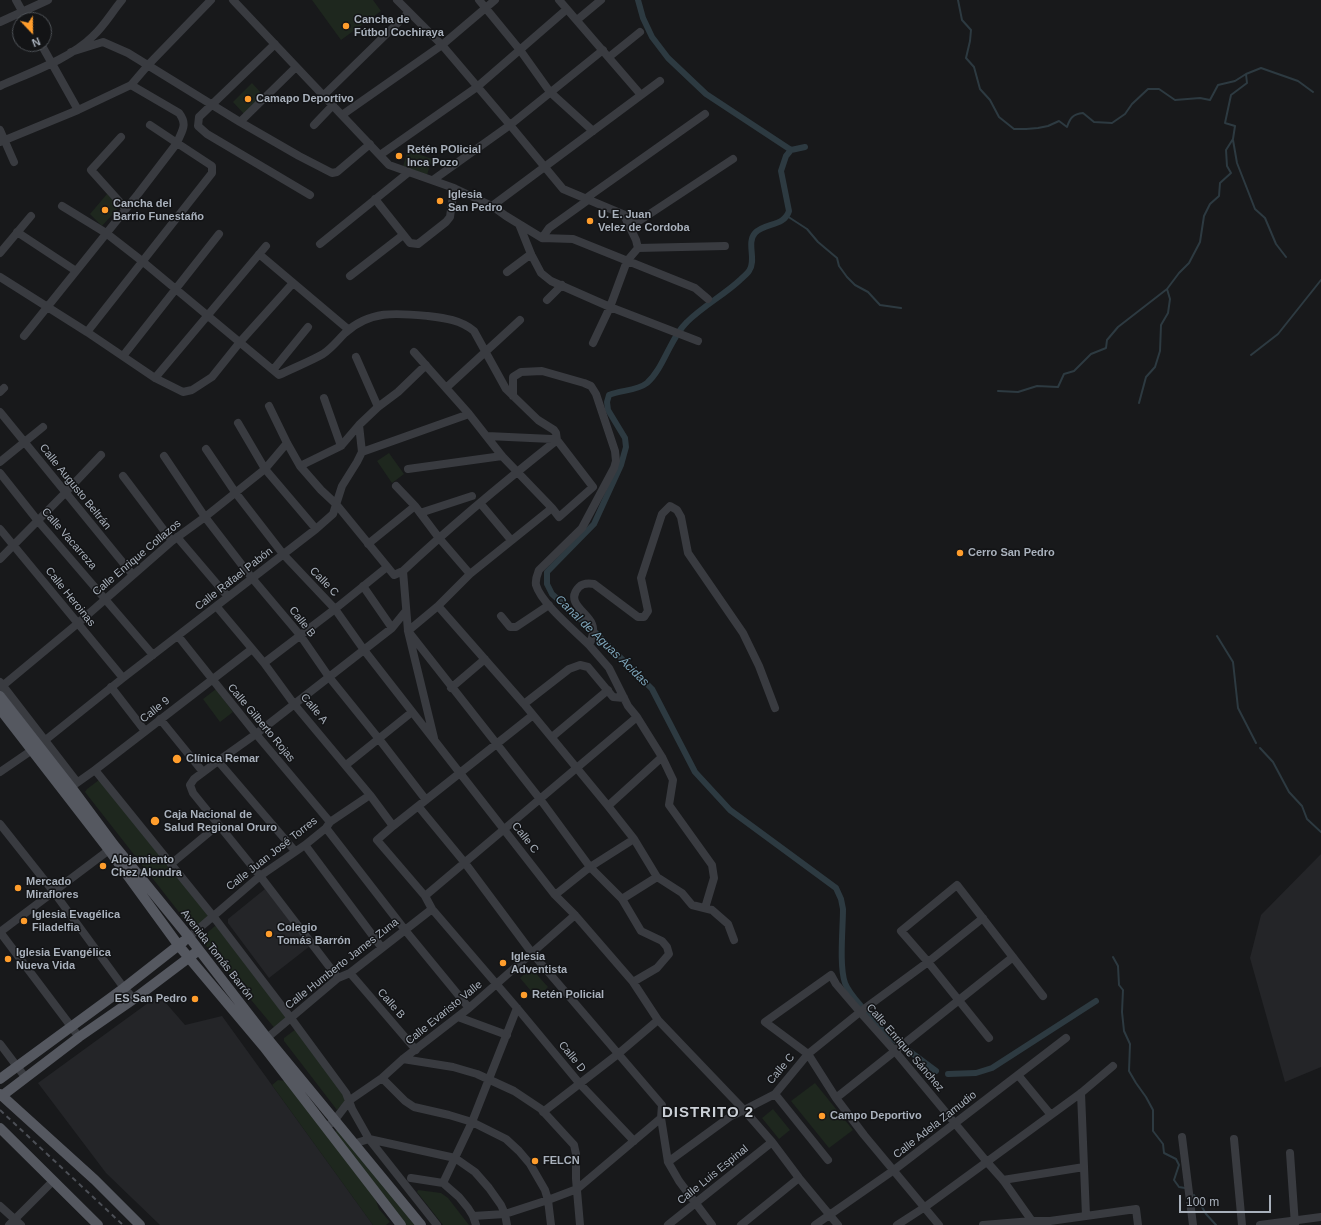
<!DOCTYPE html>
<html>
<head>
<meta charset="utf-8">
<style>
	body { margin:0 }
	#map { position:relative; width:1321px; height:1225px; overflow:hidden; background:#18191b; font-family:Helvetica,sans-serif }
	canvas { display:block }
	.north { position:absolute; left:12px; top:12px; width:40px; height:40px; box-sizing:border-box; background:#131416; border:1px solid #4f5358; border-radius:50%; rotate:158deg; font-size:11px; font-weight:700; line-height:16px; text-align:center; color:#a9b1bc }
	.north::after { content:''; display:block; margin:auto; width:14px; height:18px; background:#ff9d2c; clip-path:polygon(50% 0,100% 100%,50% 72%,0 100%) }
	.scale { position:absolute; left:1179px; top:1195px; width:92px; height:18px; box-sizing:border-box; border:2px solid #a9b1bc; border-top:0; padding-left:5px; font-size:12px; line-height:14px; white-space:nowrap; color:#a9b1bc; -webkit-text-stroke:3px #131416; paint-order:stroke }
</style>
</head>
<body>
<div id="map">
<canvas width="1321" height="1225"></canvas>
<div class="north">N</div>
<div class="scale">100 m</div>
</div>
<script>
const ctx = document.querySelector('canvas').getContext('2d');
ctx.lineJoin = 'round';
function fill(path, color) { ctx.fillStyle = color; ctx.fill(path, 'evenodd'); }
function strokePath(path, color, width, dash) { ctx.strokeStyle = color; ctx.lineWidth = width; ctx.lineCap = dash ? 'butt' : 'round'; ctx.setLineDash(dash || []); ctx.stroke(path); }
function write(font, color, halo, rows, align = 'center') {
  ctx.font = font + ' Helvetica,sans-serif'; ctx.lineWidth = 3; ctx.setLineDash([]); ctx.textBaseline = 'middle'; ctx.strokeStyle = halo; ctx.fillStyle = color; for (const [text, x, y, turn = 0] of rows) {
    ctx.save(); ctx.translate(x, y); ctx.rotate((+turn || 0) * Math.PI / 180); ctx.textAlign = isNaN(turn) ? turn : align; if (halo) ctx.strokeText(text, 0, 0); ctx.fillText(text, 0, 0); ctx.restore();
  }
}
fill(new Path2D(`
	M1321,854V1067L1285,1082L1250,958L1261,915Z
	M265,889L310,946L269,978L228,923V919Z
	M159,995L185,1025L222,1016L373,1225H160L106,1173L38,1083Z`), '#242528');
fill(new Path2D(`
	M312,0H373L381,11L341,40Z
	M252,83L263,95L244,114L233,102Z
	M408,150L432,159L427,175L403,166Z
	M107,194L120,206L102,226L90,214Z
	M389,453L404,474L392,483L377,461Z
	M216,689L233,712L220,722L203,699Z
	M99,780L212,918L193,930L85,792L87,789Z
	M215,926L218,927L291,1023L280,1032L277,1031L202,941L201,938Z
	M531,968L548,987L537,998L520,978Z
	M296,1029L350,1096L337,1110L284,1041V1038Z
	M278,1080L285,1081L375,1198L379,1209L390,1222L386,1225H373L272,1085Z
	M815,1083L853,1130L829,1148L791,1101Z
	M773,1109L790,1130L779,1139L762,1118Z
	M337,1130L416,1225H403L335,1132Z
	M418,1190L441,1193L448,1198L469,1225H443L417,1192Z`), '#1e271e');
strokePath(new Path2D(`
	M958,0L962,20L971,30L970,41L966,58L974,67L980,89L990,100L999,117L1014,129H1026L1038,128L1048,126L1059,121L1067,127C1070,118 1073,114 1083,113L1094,122L1112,123L1125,114L1132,104L1148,89H1159L1175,100L1200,98L1210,100L1218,85L1235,81L1246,74L1261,68L1298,81L1313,92
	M1233,140L1237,163L1255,209L1265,218L1276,244L1286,257
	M787,216L807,229L818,242L837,258L839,266L847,277L855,285L868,292L880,305L901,308
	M1251,355L1278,334L1321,280
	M998,391L1018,392L1037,386L1058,387L1064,374L1074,371L1091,354L1106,348L1107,340L1118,327L1167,289L1179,273L1189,263L1200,242L1204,216L1210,204L1219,196L1220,183L1231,173L1227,166L1226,150L1233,139L1235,126L1225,123L1231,95L1247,83L1246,74
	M1139,403L1146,377L1155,367L1160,351L1161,325L1168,313L1170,299L1167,289
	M1217,636L1233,662L1238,708L1256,743
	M1260,748L1273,762L1289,792L1302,806L1307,819L1321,832
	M1113,957L1118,966L1119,985L1123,990L1122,1012L1124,1031L1130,1044L1129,1071L1136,1083L1146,1097L1153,1110V1131L1163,1144L1164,1153L1176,1159L1179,1165L1174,1180L1179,1187L1185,1188
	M1194,1195L1198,1200L1206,1214L1216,1225`), '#2d3a41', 2);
strokePath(new Path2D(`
	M638,0L643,18L652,37L668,58L706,94L791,150L786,156L781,171L789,211C784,227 765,222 755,233C746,243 757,260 749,271C747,274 743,277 740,280C724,295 703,306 687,322C670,338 664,368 647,383C637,391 620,390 609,395L607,402L608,410L625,438L626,447L621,465L594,524L547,572V584L552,594L596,633L652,689L695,772L730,810L836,888L841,899L843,909C843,928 839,966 845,983C848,991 855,999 861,1006
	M791,150L805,147
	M868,1013L883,1031L897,1042
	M905,1048L936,1071
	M948,1074L976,1073L992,1068L1096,1001`), '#2d3a41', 6);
strokePath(new Path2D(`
	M16,0L27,20
	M233,0L389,165L454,188L492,206L506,216L542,238L573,239L695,288L708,299
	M397,0L442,45L510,125L563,189L639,221L733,159
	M479,0L520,50L550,92L593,131
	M559,0L641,95
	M577,20L601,0
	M0,22L48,0
	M41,44L78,110
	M275,44L199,117L198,126L207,134L310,195
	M71,52L103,42L128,53L240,122L299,156L332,173L337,172L370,144
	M609,57L640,32
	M0,86C29,73 70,59 93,36C104,26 112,12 122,0
	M324,95L409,12
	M342,115L442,45L495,0
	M240,122L296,67
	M314,125L333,105
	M0,130L14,162
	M121,137L91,170L126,209
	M0,142L78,110L131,85L149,64L211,0
	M380,155L477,87L567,9
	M433,180L510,125L603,50
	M375,199L410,243L418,244L446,222L450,217L454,188
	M585,199L705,114
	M62,206L106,233L142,261L279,375C293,368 309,362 323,354C332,348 337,341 345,333C370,310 397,313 428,316C445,318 461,320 474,331L506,389L538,420L554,430L556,433L557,440L552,439L487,436
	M492,206L660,81
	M624,215L636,240L638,248
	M519,224L531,254L541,273L551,281L610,307L698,341
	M17,232L76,271
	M542,238L549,228L588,200
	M320,244L409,172
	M0,253L31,216
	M259,254L349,330
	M507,272L531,254
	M350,276L403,235
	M0,277L87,332L155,378L183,392L192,390L212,377L240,342L293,283
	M547,300L562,285
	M87,332L212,173V166L177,143C182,130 188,125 179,113L131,85
	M24,336L138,194L177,143L150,125
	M593,343L610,307L627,261L638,248L725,246
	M414,352L469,414L502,456L552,508
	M123,356L219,234
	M356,357L378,407
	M273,370L308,327
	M155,378L266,246
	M446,388L520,320
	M0,392L4,388
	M513,396V377L521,372L542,371L584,383L591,386L596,394L615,451L616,461L614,468L582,528L539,570C537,575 535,579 536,585C541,603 575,631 589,645
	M324,398L341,446
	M269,406L287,443L300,466L341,446L359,425
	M0,412L133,575
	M238,423L265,469L316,529
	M206,449L235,492L283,554L335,609L364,650L555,895L575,915L633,982L658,1020L744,1110L775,1094L808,1054L860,1012L928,962L983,918
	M362,452L469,414
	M164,456L205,517L252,578L300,635L329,677L379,739L426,800
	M0,462L43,427
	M300,466L321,490L336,504L394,575L403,571
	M408,469L502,456
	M0,473L38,521L153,655
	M123,476L172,541
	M396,486L415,506L439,538L470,574
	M480,503L511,540
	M420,513L472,496
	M0,529L123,678
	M177,537L228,597
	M368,544L415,506
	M0,559L66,492L101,455
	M363,586L392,628
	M438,606L408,631L540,799L590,867L622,899L641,931L662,941L667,947L669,954L657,968L633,982
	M217,607L264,663L294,704L370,795L393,826
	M501,616L510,627H516L549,605
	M178,636L256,734L330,822
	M264,663L335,609L387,567
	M0,682L77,782
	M111,687L145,731
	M0,688L77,624L172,541L205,517L265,469L287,443
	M451,688L485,659
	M524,704L569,669L580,665L588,667L613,697L624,698
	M533,715L393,826L377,840L425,896L432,909L517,1008L580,1084L634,1141
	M160,719L203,772
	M552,737L608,690
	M434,738L408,631L403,571C452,525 504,482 557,440L593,487L559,517L552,508L470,574L438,606L524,704L608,806L634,839L657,877L682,893L692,905L712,910L728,924L734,940
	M218,761L295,851
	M346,765L412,712
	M95,770L213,916L290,1017L346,1093L352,1109L369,1139L437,1225
	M0,772L38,746L123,678L316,529L333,514L342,486L357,462L362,452L359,425L378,407L398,392L426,365
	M71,787L95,770L252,649
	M418,806L465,863L532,953L662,1105L661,1118L668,1162L679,1181L712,1225
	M608,806L662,757
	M0,824L53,891L124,988L134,999
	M326,828L405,930L469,1008
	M305,845L382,948
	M171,864L218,825
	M555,895L590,867L634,839
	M425,896L637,717
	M622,899L657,877
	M705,908L714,878L712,865L669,805L673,780L662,757L637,717L628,706L609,668L589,645C592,639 595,631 592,624C588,613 564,602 579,587C583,583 588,583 594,584L638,617H644L648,611L641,578L662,514L670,506L677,510L681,517L688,553L743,633L759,666L775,708
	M0,932L113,847
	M0,932L79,1037
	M189,937L260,876L305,845L326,828L330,822L370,795
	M350,973L416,1050
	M338,978L260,876L193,793L190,785L194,779L218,761L256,734L392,628L405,612
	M458,1017L507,1035
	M267,1038L338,978L350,973L432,909
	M989,1038L928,962L901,931L957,885L1043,996
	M0,1044L25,1077
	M403,1059L453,1067L477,1074L514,1091L541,1109L574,1145L576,1154V1179L580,1225
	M1018,1075L1051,1115
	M382,1078L405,1101L414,1107L449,1115L472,1122L506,1139L519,1151L530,1164L545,1190L548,1200L551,1225
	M1081,1093L1086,1216
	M775,1094L828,1160
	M836,1098L1013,957
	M543,1112L618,1054L658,1020
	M326,1127L334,1121L350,1100L382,1078L403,1059L469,1008L575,915
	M1182,1137L1193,1225
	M1234,1139L1242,1225
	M353,1144L369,1139L455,1158L475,1172L489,1188L501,1205L505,1214L507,1225
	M1290,1153L1295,1225
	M668,1162L731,1116L744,1110L772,1142L799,1178L838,1225
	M411,1178L443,1183L459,1197L468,1208L473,1216L476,1225
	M1003,1180L1084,1167
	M443,1183L472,1122L517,1008
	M0,1206L21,1225
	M473,1216L505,1214L548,1200L577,1189L661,1118
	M9,1225L53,1181
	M668,1225L772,1142
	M741,1225L799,1178
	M815,1225L894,1170L1066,1038
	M897,1225L925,1207L1081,1093L1113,1066
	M939,1225L864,1135L836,1098L808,1054L765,1022L831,975L836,984L860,1012L894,1050L987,1162L1003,1180L1032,1221
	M983,1225L1032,1221H1050L1136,1209L1138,1225
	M1260,1225L1321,1217`), '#393b40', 8);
strokePath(new Path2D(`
	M0,696L71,787L114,845L189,937L267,1038L421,1225
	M0,709L109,850L179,946L264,1047L401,1225
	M0,1079L124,988L184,941
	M0,1094L95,1180L140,1225
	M0,1096L3,1095L79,1037L134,999L195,953
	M0,1128L98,1225`), '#555860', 10);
strokePath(new Path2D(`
	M0,1110L123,1225`), '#4c4f56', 2, [5, 4]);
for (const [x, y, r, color] of [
	[346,26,4,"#ff9d2c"],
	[248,99,4,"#ff9d2c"],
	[399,156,4,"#ff9d2c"],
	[440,201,4,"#ff9d2c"],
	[105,210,4,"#ff9d2c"],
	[590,221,4,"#ff9d2c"],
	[960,553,4,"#ff9d2c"],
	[177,759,5,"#ff9d2c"],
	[155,821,5,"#ff9d2c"],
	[103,866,4,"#ff9d2c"],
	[18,888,4,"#ff9d2c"],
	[24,921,4,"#ff9d2c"],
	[269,934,4,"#ff9d2c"],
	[8,959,4,"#ff9d2c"],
	[503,963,4,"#ff9d2c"],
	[524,995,4,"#ff9d2c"],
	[195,999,4,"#ff9d2c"],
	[822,1116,4,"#ff9d2c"],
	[535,1161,4,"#ff9d2c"]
]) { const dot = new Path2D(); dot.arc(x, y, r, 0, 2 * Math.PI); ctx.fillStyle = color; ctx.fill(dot); strokePath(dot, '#131416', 1.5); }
write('bold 11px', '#a9b1bc', '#131416', [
	["Cancha de",354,20],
	["Fútbol Cochiraya",354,33],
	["Camapo Deportivo",256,99],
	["Retén POlicial",407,150],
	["Inca Pozo",407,163],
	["Iglesia",448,195],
	["San Pedro",448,208],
	["Cancha del",113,204],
	["Barrio Funestaño",113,217],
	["U. E. Juan",598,215],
	["Velez de Cordoba",598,228],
	["Cerro San Pedro",968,553],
	["Clínica Remar",186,759],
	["Caja Nacional de",164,815],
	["Salud Regional Oruro",164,828],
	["Alojamiento",111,860],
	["Chez Alondra",111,873],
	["Mercado",26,882],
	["Miraflores",26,895],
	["Iglesia Evagélica",32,915],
	["Filadelfia",32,928],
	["Colegio",277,928],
	["Tomás Barrón",277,941],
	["Iglesia Evangélica",16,953],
	["Nueva Vida",16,966],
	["Iglesia",511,957],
	["Adventista",511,970],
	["Retén Policial",532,995],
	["ES San Pedro",187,999,"right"],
	["Campo Deportivo",830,1116],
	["FELCN",543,1161]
], 'left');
write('11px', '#a9b1bc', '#131416', [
	["Calle Augusto Beltrán",75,487,51],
	["Calle Vacarreza",69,539,49],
	["Calle Enrique Collazos",137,558,-40],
	["Calle Rafael Pabón",234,579,-38],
	["Calle C",324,582,46],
	["Calle Heroinas",70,597,51],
	["Calle B",302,622,52],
	["Calle A",314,709,50],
	["Calle 9",155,710,-38],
	["Calle Gilberto Rojas",261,723,50],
	["Calle C",525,838,52],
	["Calle Juan José Torres",272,854,-38],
	["Avenida Tomás Barrón",217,955,52],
	["Calle Humberto James Zuna",342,964,-38],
	["Calle B",391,1004,49],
	["Calle Evaristo Valle",444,1013,-39],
	["Calle Enrique Sánchez",905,1048,49],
	["Calle D",572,1057,51],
	["Calle C",781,1069,-50],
	["Calle Adela Zamudio",935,1125,-38],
	["Calle Luis Espinal",713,1175,-39]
]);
write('italic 12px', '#7da5ba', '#131416', [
	["Canal de Aguas Ácidas",602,641,44]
]);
ctx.letterSpacing = '1px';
write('bold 15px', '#cbd0d7', '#131416', [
	["DISTRITO 2",708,1113]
]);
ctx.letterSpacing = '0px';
</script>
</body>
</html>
